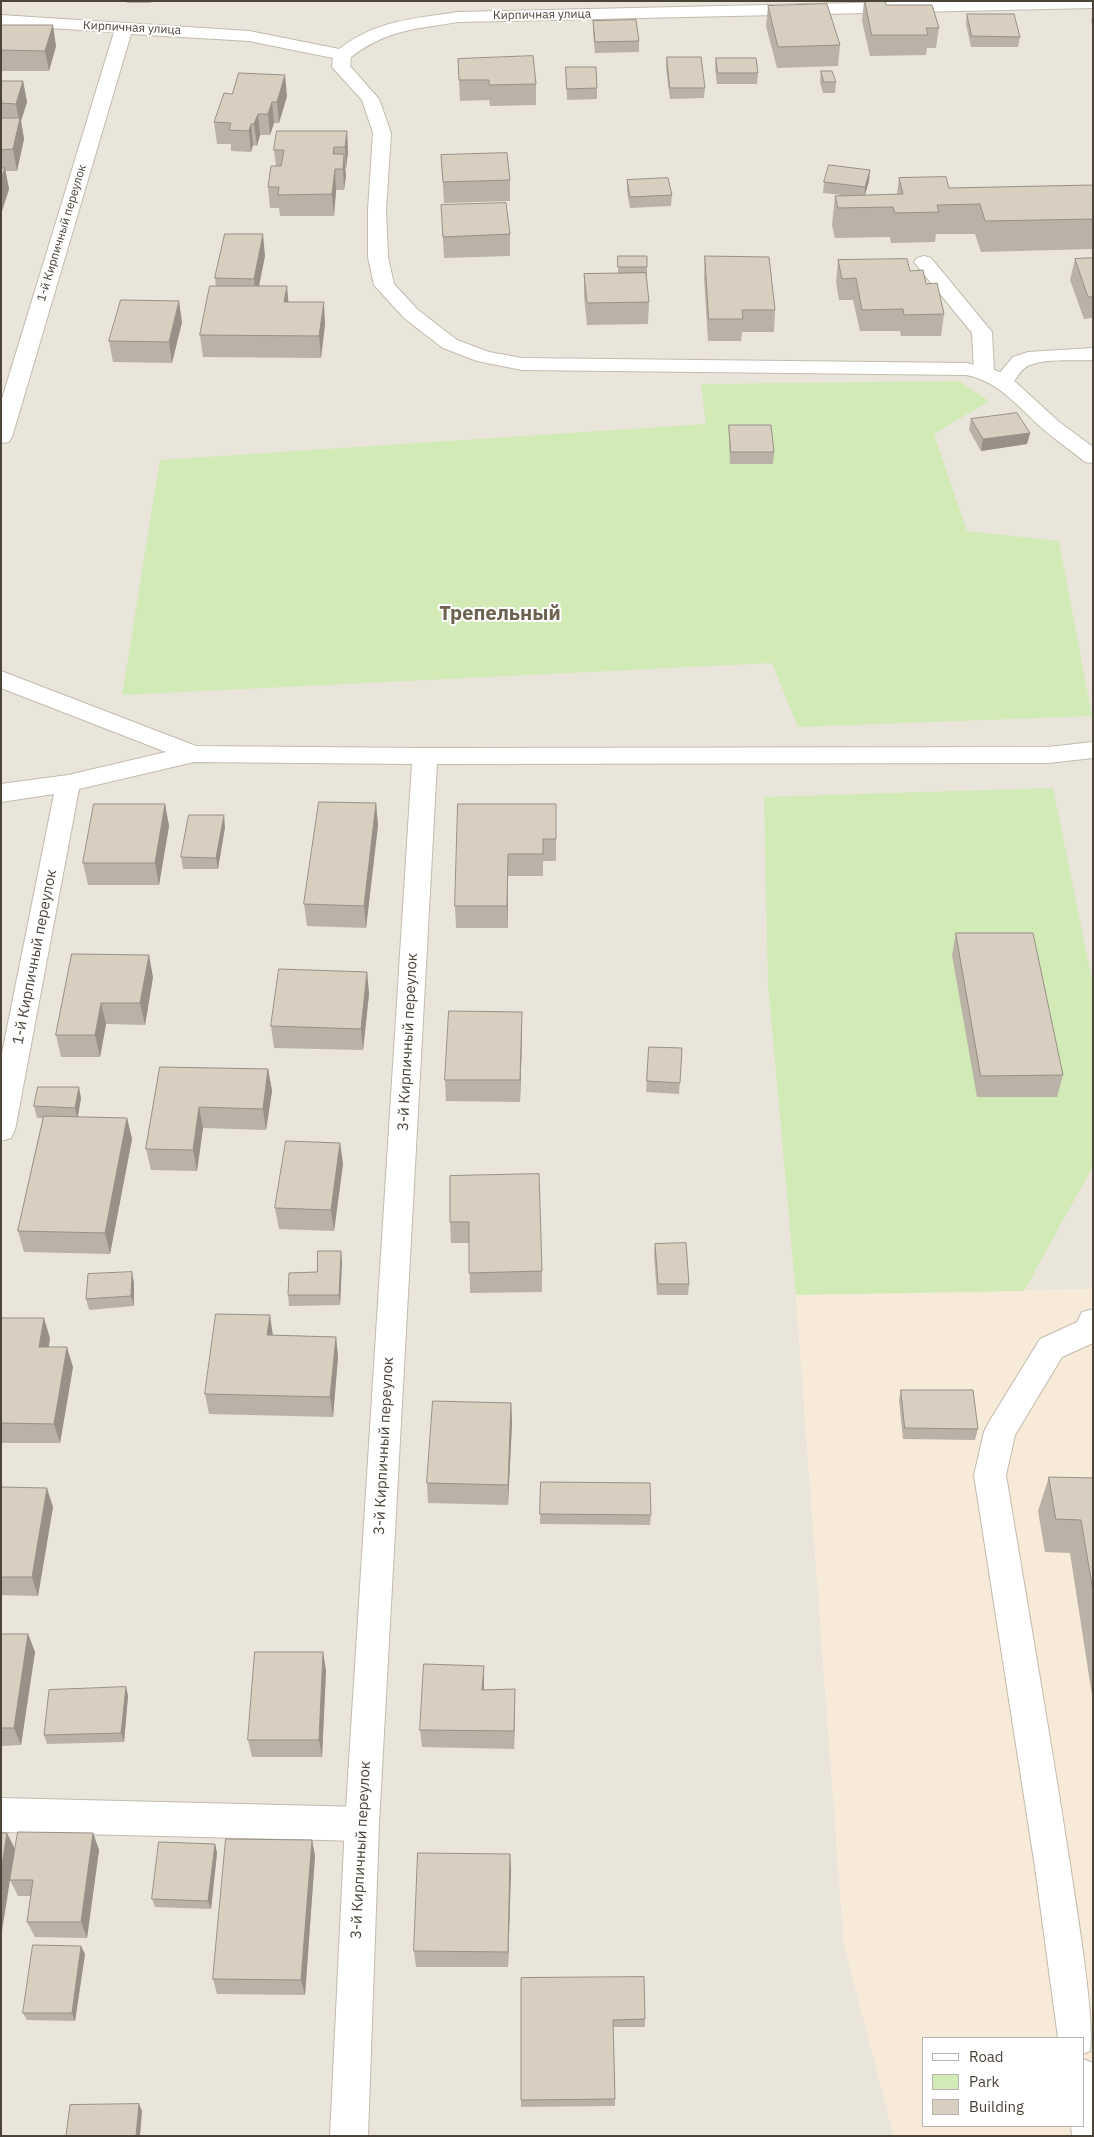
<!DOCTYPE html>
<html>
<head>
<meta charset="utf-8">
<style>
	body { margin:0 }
	#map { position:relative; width:1094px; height:2137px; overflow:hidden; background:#f6f3ec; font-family:"IBM Plex Sans",sans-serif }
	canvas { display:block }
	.frame { position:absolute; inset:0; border:2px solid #4b4439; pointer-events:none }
	.legend { position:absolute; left:922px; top:2037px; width:162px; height:90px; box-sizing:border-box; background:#fff; border:1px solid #b7b4b0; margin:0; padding:6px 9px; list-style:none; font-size:15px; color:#4b4439 }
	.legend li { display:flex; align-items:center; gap:10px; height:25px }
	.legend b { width:25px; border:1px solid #b7b4b0 }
</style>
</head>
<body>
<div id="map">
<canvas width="1094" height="2137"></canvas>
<div class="frame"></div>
<ul class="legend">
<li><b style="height:6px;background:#fff"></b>Road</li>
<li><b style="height:14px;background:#d2eab5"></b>Park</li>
<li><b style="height:14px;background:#d8cfc1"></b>Building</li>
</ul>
</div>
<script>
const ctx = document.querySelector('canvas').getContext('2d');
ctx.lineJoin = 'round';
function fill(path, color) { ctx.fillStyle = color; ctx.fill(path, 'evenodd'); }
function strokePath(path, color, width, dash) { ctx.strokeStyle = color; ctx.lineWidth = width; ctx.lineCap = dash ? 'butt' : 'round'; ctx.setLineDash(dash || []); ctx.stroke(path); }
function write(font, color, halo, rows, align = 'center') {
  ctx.font = font + ' "IBM Plex Sans",sans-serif'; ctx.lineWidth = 4; ctx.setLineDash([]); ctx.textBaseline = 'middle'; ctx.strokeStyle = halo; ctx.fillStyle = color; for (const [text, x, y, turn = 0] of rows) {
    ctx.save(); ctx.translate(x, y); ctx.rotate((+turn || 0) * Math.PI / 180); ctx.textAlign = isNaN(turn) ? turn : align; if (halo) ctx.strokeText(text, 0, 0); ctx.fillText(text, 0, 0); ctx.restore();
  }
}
fill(new Path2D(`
	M1,1H1093V1289L796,1295L844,1944L894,2136H1Z`), '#eae5da');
fill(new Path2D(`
	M1093,1289V2136H894L844,1944L796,1295ZM923,2038H1083V2126H923Z`), '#f7ead8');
fill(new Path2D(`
	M959,381L989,401L934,434L967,531L1059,541L1092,716L798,727L772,663L122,695L160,460L706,424L701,384Z
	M1053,788L1093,985V1166L1024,1291L796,1295L768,984L764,797Z`), '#d2eab5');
const lane = new Path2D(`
	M924,256L931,258L992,332L994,372L991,376L984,378L977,376L974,372L972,333L914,262L917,258Z
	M1093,348V360C1076,361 1045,358 1030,365C1014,371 1018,391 996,385L993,381L1013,357L1028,352Z
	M1088,1317H1093V1343L1062,1357L1015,1435L1006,1475C1031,1627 1058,1779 1080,1931C1084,1959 1094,2027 1090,2051L1083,2054V2038H1058L1035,1867L974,1475L984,1432L989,1422L1040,1339Z
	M1,1798L362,1807L374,1812L379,1824L374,1836L362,1841L1,1832Z
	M1083,2059L1093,2063V2136H1072L1071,2126H1083Z`);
const street = new Path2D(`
	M941,1H1093V8L458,22C415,29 386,30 351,57L350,66L379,99L391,133L386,210L388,257L394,284L418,310L457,340L489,352L522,358L966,363L991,368L1010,377L1058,421L1093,447V463L1085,462C1071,450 1055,440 1042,428C1018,407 999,381 966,375L522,370L477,361L443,348L404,318L374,285L368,257V210L373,133L362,100L332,67L333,58L249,41L131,34L12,437L9,442L1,443V402L114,32L1,25V15L249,31L339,49C377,20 412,19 458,12Z
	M1,671L196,746L425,748L1048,747L1093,742V758L1048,763L437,764L379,1824L368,2136H330L345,1824L412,764L194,762L79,789L15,1130L11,1138L1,1141V1058L54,794L1,802V784L68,775L166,752L1,688Z
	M1093,1309V1341L1088,1343L1077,1339L1073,1330L1082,1312Z`);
strokePath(lane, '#c2bbae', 2);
strokePath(street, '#c2bbae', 2);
fill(lane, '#fff');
fill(street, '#fff');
fill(new Path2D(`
	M127,1H152L151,3H127Z
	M864,1L886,5L939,28L936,48H927L926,55L870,56L862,21Z
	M768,6L840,45L838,66L777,68L766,26Z
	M1093,11V26L1091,22Z
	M967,14L1020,37L1018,47H971L966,24Z
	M593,21L639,41V52L595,53L593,32Z
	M1,25L56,46L49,71H1Z
	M667,57L705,88L704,98L670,99L666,68Z
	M716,58L758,73L757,84H717L715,69Z
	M458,59L536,84V105L490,106L489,100L460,101Z
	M566,67L597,88V99L567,100Z
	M821,71L836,82L835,93H823L820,82Z
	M1,81H23L27,102L21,121L24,139L17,171H5L9,189L1,214Z
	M287,96L279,123H274L270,135H260L257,146L253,145L251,152L231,151V144H217L214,122Z
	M347,131L348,152L346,168H345L346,176L344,190H336L334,216H280L279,208H270L268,187L276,166L274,150Z
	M441,155L510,180V201L444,203Z
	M899,178L949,188L1093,185V249L981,252L975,234H936L935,242L891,243L890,237L835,238L832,225L835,196L842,195L823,193L824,182L869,181L865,195L897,194Z
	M627,180L672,195L671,206L630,208L627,191Z
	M441,205L510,234V256L444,258Z
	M265,256L259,286L288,302L325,324L321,358L203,357L200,335L216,286L215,278Z
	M618,256L647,267V279H646L649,302L648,324L587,325L584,296V274H618Z
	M705,256L775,310L774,332H742L741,341H708L704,278Z
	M1093,258V318L1084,319L1070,280L1075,259Z
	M838,260L910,271L926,284L944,314L941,336H901L900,331H860L853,300H839L836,282Z
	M182,322L172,363L113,362L109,341Z
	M971,419L1030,433L1027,444L981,451L969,430Z
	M729,425L774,452L773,464H730L729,437Z
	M376,803L378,825L366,928L307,926L304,904Z
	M165,804L169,826L159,885H88L83,863Z
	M556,804V861H543V876H508V928H456L455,906Z
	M225,827L218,869H183L181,857Z
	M956,933L1063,1075L1057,1097H977L952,955Z
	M72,954L153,977L145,1025L106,1024L100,1057H61L56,1035Z
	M367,972L369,994L363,1050L274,1048L271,1026Z
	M522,1034L520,1102L446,1101L445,1080Z
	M649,1047L682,1048L679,1094L646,1092Z
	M160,1067L268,1069L272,1091L266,1130L203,1128L197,1171L151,1170L146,1149Z
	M81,1098L78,1117L127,1118L132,1139L110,1254L24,1252L18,1231L43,1118H37L34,1106Z
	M340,1143L343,1164L334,1231L279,1229L275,1208Z
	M450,1176L542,1271V1292L470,1293L469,1243H451L450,1222Z
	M655,1244L689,1284L688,1295H657L654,1255Z
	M342,1262L340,1305L289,1306L288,1295L317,1272Z
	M134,1283V1306L89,1310L86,1299Z
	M1,1318L50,1338L49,1347L73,1367L60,1443H1Z
	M273,1335L336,1337L338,1357L333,1417L209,1414L205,1394Z
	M901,1390L978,1429L975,1440L903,1439L899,1400Z
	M511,1403L512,1423L508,1505L428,1503L427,1483Z
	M1049,1477L1093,1478V1702L1070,1553L1045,1552L1038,1511Z
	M541,1482L651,1515L650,1525L540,1524Z
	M1,1487L53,1507L38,1596L1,1595Z
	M1,1634H28L35,1652L21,1745L1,1746Z
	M484,1666V1690L515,1689V1707L514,1749L422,1747L420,1730Z
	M326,1670L322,1757H252L248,1740Z
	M126,1687L128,1696L124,1742L47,1744L44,1735Z
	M93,1833L99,1850L87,1938L35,1937L27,1922L31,1896H18L10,1880Z
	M312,1840L315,1856L305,1995L217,1994L213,1979Z
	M215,1844L217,1853L211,1909L155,1907L152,1899Z
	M510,1854L511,1870L508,1967H416L414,1951Z
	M85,1954L75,2021L27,2020L23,2013Z
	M521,1978L645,2019V2027H613L615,2099V2106L521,2107Z`), '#bab2a6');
fill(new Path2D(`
	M53,25L56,46L49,71L45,51Z
	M285,75L287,96L279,123L277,102Z
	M23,81L27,102L21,121L24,139L17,171L13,149L19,122L16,104Z
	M272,102L274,123L270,135L268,114Z
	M258,114L260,135L257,146L254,124Z
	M251,124L253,145L251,152L249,131Z
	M347,131L348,152L346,168L345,147Z
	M334,147L336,190L334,216L332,194Z
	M344,154L346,176L344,190L343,169Z
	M5,168L9,189L1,214V179Z
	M870,170L869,181L864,198L865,187Z
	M263,234L265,256L256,300L254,279Z
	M287,286L289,308L284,302Z
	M179,301L182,322L172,363L169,342Z
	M324,302L325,324L321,358L319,336Z
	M1030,433L1027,444L981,451L983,439Z
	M376,803L378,825L366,928L364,906Z
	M165,804L169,826L159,885L155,863Z
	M224,815L225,827L218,869L216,858Z
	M508,854V928L507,906Z
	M149,955L153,977L145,1025L140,1003Z
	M367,972L369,994L363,1050L361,1029Z
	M101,1003L106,1024L100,1057L95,1035Z
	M522,1012V1034L520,1102V1080Z
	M268,1069L272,1091L266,1130L263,1109Z
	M79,1087L81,1098L77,1119L75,1108Z
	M199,1107L203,1128L197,1171L193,1150Z
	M127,1118L132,1139L110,1254L105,1233Z
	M340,1143L343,1164L334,1231L331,1210Z
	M341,1251L342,1262L340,1305L339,1295Z
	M132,1272L134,1283V1306L131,1296Z
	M270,1315L273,1336L267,1335Z
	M44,1318L50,1338L45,1367L39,1347Z
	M336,1337L338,1357L333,1417L330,1397Z
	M67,1347L73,1367L60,1443L54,1424Z
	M511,1403L512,1423L508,1505V1485Z
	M47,1488L53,1507L38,1596L32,1577Z
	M28,1634L35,1652L21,1745L14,1728Z
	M323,1652L326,1670L322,1757L319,1740Z
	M484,1666V1684L483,1707L482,1690Z
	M126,1687L128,1696L124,1742L121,1733Z
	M515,1689V1707L514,1749V1731Z
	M7,1833L15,1849L1,1937V1871Z
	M93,1833L99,1850L87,1938L81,1922Z
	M312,1840L315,1856L305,1995L301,1980Z
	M215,1844L217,1853L211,1909L208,1901Z
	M510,1854L511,1870L508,1967V1952Z
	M81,1946L85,1954L75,2021L72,2013Z
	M139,2104L142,2111L140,2136H136Z`), '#979187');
const building = new Path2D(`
	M865,1H885L886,5H932L939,28H926L928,35H872Z
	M827,4L840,45L778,47L768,6Z
	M967,14H1014L1020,37L972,36Z
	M636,20L639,41L595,42L593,21Z
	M1,25H53L45,51L1,50Z
	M533,56L536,84L489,85V80H459L458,59Z
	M667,57H701L705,88H670Z
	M716,58H756L758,73H718Z
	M566,67H596L597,88L567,89Z
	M821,71H832L836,82H824Z
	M239,73L285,75L277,102H272L268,114H258L254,124H251L249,131L229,130L231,123L214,122L224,93L232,94Z
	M1,81H23L16,104L1,103Z
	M1,118H20L13,149L1,150Z
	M277,131H347L345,147H334L333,154H344L343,169H335L332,194L278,195L279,187H268L271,166H281L284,150H274Z
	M507,153L510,180L443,182L441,155Z
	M829,165L870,170L865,187L824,182Z
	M1,168H5L1,179Z
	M946,177L949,188L1093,185V219L985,221L980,204L937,205L939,212L895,213L893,207L838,208L835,196L903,194L899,178Z
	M668,178L672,195L630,197L627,180Z
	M506,203L510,234L443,237L441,205Z
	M225,234H263L254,279L215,278Z
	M618,256H647V267H618Z
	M705,256L769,257L775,310H742L743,319H709Z
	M1093,258V297H1088L1075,259Z
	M907,259L910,271L923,270L926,284L937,283L944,314L904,315L903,309L862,310L856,278L842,279L838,260Z
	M646,273L649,302L587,303L584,274Z
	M210,286H287L284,302H324L319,336L200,335Z
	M121,300L179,301L169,342L109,341Z
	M1017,413L1030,433L983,439L971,419Z
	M729,425H771L774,452H731Z
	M319,802L376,803L364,906L304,904Z
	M94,804H165L155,863H83Z
	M458,804H556V839H543V854H508L507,906H455Z
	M189,815H224L216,858L181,857Z
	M956,933H1033L1063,1075L981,1076Z
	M72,954L149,955L140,1003H101L95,1035H56Z
	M279,969L367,972L361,1029L271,1026Z
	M449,1011L522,1012L520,1080H445Z
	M649,1047L682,1048L680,1083L647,1081Z
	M160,1067L268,1069L263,1109L199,1107L193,1150L146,1149Z
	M38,1087H79L75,1108L34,1106Z
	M44,1116L127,1118L105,1233L18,1231Z
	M286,1141L340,1143L331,1210L275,1208Z
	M539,1174L542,1271L469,1273V1222H450V1176Z
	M686,1243L689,1284H658L655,1244Z
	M318,1251H341L339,1295H288L289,1273L317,1272Z
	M132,1272L131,1296L86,1299L88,1274Z
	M216,1314L270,1315L267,1335L336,1337L330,1397L205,1394Z
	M1,1318H44L39,1347H67L54,1424L1,1423Z
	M901,1390H973L978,1429L905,1428Z
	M433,1401L511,1403L508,1485L427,1483Z
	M1049,1477L1093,1478V1591L1081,1520L1056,1519Z
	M541,1482L650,1483L651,1515L540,1514Z
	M1,1487L47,1488L32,1577H1Z
	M1,1634H28L14,1728H1Z
	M255,1652H323L319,1740H248Z
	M424,1664L484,1666L482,1690L515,1689L514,1731L420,1730Z
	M126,1687L121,1733L44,1735L49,1690Z
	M18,1832L93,1833L81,1922H27L33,1880H10Z
	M1,1833H7L1,1871Z
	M226,1839L312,1840L301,1980L213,1979Z
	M159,1842L215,1844L208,1901L152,1899Z
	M418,1853L510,1854L508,1952L414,1951Z
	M33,1945L81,1946L72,2013H23Z
	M644,1977L645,2019L613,2020L615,2099L521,2100V1978Z
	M139,2104L136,2136H66L70,2105Z`);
fill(building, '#d8cfc1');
strokePath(building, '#979187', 1);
write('12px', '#4b4439', '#fff', [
	["Кирпичная улица",542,15,-1],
	["Кирпичная улица",132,28,3],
	["1-й Кирпичный переулок",62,233,-73]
]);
write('15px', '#4b4439', '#fff', [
	["1-й Кирпичный переулок",35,957,-79],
	["3-й Кирпичный переулок",408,1042,-87],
	["3-й Кирпичный переулок",384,1446,-87],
	["3-й Кирпичный переулок",361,1850,-87]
]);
write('bold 20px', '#6e6250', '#fff', [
	["Трепельный",500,614]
]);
</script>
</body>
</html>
